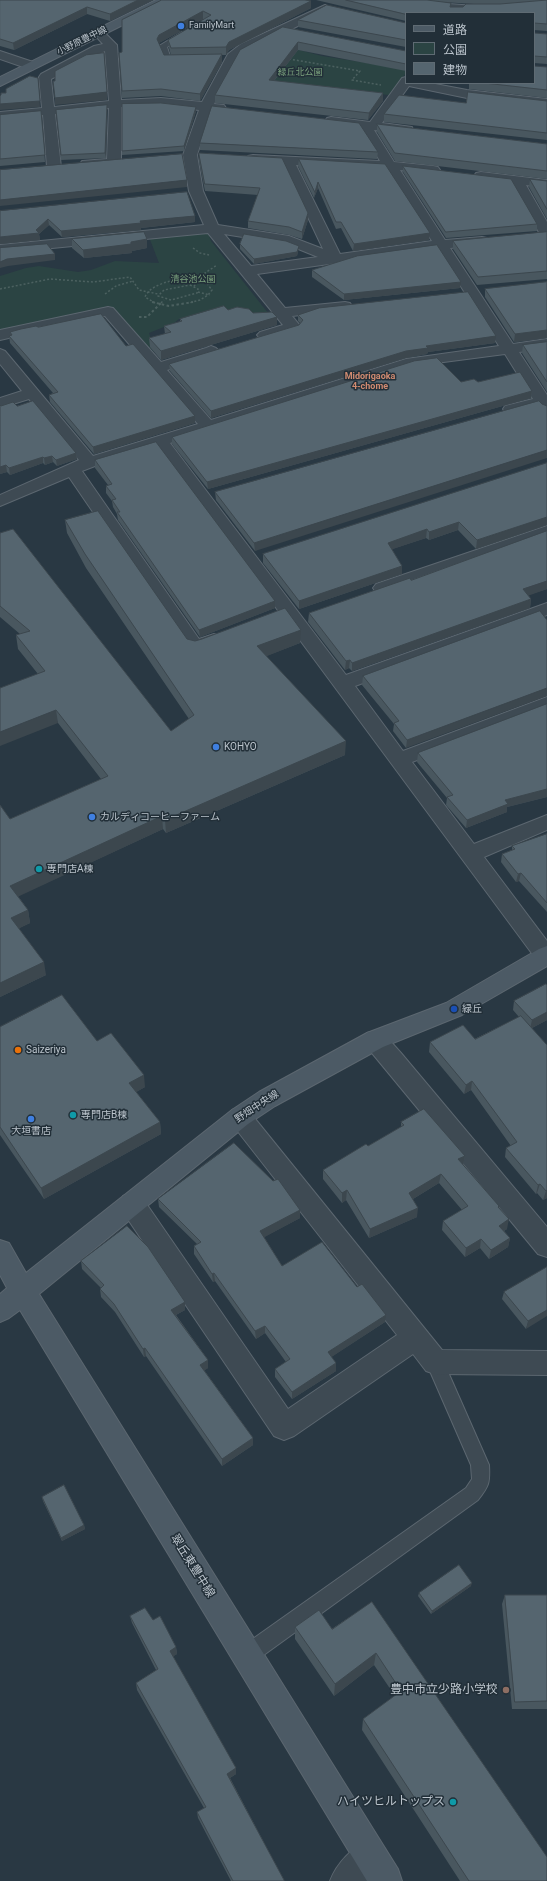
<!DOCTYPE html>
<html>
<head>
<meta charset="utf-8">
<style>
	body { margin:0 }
	#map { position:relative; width:547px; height:1881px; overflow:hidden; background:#293843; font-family:Roboto,"Noto Sans JP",sans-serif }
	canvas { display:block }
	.legend { position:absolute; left:405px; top:12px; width:130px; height:72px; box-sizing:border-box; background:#222f38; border:1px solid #5f6b73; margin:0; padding:5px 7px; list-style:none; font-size:12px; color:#bbc4cc }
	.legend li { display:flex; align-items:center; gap:8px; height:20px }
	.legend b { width:20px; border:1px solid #5f6b73 }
</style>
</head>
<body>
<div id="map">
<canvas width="547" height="1881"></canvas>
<ul class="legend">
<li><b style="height:5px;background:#4c5a65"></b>道路</li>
<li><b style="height:11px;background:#2b4443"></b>公園</li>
<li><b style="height:11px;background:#55656f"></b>建物</li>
</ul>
</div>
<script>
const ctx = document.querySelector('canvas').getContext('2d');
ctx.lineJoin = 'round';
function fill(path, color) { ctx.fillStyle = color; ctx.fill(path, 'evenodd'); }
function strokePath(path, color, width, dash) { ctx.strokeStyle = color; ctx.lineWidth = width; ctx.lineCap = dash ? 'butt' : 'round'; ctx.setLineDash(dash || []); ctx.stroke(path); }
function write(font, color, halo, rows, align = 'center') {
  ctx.font = font + ' Roboto,"Noto Sans JP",sans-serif'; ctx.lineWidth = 3; ctx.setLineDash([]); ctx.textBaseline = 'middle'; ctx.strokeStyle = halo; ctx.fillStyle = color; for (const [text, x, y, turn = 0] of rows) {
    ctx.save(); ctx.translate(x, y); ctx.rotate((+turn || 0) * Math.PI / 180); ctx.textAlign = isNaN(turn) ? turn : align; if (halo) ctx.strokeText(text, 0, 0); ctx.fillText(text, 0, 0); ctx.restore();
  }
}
fill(new Path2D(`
	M295,49L322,56L406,69V73L389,95L269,82Z
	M201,232L208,233L211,241L272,318L224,314L179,319L174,323L149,333L151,339L157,342L154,352L109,306L0,330V276L26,268L39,266L78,272L91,270L115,261L159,263L149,237Z`), '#2b4443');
const lane = new Path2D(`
	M396,0L475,6L479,8L475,10L428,7Z
	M182,32L189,34L167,47L170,56H181L185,58L181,60L164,61L159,46Z
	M435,1354L441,1356L489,1465C490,1483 489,1486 478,1500L254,1662L247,1665L240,1662L237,1655L240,1648L466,1488L472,1479L471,1465L426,1362L429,1356Z`);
const street = new Path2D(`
	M325,5L331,8L329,10L239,56L214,104L224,105L226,108L224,111H211L197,155L203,191L218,225L289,236L323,249L283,164L253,163L248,162L246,159L248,156L253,155L380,161L360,128L331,125L327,124L325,121L327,118L331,117L370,122L402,78L406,77V83H430L467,90L547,99V107L467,98L409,86L382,123L412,127L413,130L412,133L407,134L374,130L394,162L433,166L438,167L440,170L438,173L433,174L400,170L445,240L482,237L487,238L489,241L487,244L482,245L450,248L513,344L547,339V349L519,352L547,395V413L541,411L538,407L511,414L505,412L503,409L505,406L533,399L505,354L413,366L170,443L346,675L547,603V615L355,686L403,751L547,697V710L412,762L474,844L547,815V830L484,857L547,941V966L539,963L157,447L95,466L82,471L199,639L214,634L221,636L223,640C218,649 198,654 188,651L69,477L0,506V495L79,460L29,399L0,408V398L22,391L0,364V349L5,351L93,456L198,424L105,316L0,340V330L108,307L113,308L161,362L206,348L211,346L216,348L219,351L216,354L167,370L211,420L406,359L499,346L437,249L257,274L285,308L345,302L350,303L352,306L350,309L345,310L292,316L301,327L298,330L265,340L260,338L257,335L260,332L283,325L208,233L0,253V245L204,225L189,191L183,155L199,110L161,106L121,107V162L119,165C108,167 93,169 82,167L80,164L82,161L107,159L109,108L55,114L61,167L59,170H49L47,167L43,115L0,120V112L42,108L39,77L41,74L94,46L103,44L93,33L95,31H103L117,45L121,100L161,98L202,102L228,54L241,44ZM105,51L109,101L54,107L51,79ZM296,165L386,169L432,241L340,254ZM224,234L286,244L318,257L251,266Z
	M0,51L36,63L38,66L32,70L0,59Z
	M481,172L547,180V188L526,185L547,222V238L542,237L540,234L511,184L476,179L474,176L476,173Z
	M547,526V537L388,592L382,594L376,592L373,588L376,584Z
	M375,1031L383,1033L401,1053L547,1227V1257L538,1254L367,1047L363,1040L367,1033Z
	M240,1107L248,1110L442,1350L547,1351V1375L435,1374L426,1371L413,1354L294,1436L284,1440L274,1436L123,1212L120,1204L123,1196L132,1193L141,1196L288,1409L397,1335L232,1124L228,1117L232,1110Z
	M370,1840L381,1845L386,1856L381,1867L369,1881H330C337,1863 352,1847 370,1840Z`);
const secondary = new Path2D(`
	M156,0H171L169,2L0,86V77Z
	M547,946V966L462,1015L383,1047L275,1106L248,1124L39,1294L398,1869L402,1881H367L20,1310L9,1318L0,1322V1294L7,1288L0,1275V1240L9,1243L26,1273L232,1110L259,1092L367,1033L446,1003L539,949Z`);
strokePath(lane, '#5c6770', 2);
strokePath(street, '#5c6770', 2);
strokePath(secondary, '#5c6770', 2);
strokePath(new Path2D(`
	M289,59L360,71L352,80L381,85
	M193,248L200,253L209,255
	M190,285L198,289L197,293L171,300L158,296L164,290Z
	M194,286L205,273L217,265
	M0,289L50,279L93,282L130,277L139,290L158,294
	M198,292L210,295
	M105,294L116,286L133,281
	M155,303L145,297C151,281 192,274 206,283C208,284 210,288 212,290L208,295L200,300L189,303
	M161,303L164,300`), '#4c6160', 1.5, [2, 2]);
strokePath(new Path2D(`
	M152,302L169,306L193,302
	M139,317H147L162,302`), '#4c6160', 2, [2.5, 2.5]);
fill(lane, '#3e4a53');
fill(street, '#3e4a53');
fill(secondary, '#4c5a65');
fill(new Path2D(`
	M0,0H153L110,21L87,14L14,50L0,46Z
	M162,0L311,8L229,50L226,55H222V62L200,101L161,96L122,98L119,53L122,52ZM203,19H205L168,40L169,48L171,55H164L159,43Z
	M316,0H547V31L534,30L406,13V21ZM442,2L474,4H505L463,7H451V3Z
	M298,20L406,23V47L298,27Z
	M283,27L406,51V71L298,50L274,81L383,93V101L368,120L215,103V95Z
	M534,33L547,34V64L534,63Z
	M547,67V98L469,89V84L465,83H534Z
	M547,101V140L384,122V114L466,103Z
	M56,110H107L106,158L61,160Z
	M41,111L45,162L0,166V115Z
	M196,111L184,151L122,155V151Z
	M377,124L547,144V179L395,161L377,132Z
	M200,143L378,152L377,159L200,150Z
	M199,153L282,158L308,220L302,239L289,235L248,228V221L258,195L205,191L199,161Z
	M299,159L429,240L353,251L341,228L336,229L318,188L314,198L298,166Z
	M403,166L537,224V231L446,238L403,172Z
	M530,179L547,181V219L529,187Z
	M0,211L195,222L141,228V230L62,237L49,225L39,234L40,240L0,244Z
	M547,232V279L477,285L453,249V241Z
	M72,239L147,248L132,251V253L84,258L72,248Z
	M240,244L298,251L297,256L254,264L240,249Z
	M312,270L460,288L344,300L312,277Z
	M547,282V338L514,342L485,297V289Z
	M228,310L253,313L277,325L161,360L150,347L149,338L165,334L164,326L180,322V319Z
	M298,315L495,343L428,352L427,354L406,358L211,418L170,371L169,364L299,325L300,323L298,321Z
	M38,327L126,346L195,423L94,454L50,402L49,395L53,393L10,343L9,336L11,335L10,332Z
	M547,342V392L522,353L523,345Z
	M461,382H478L532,391L531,398L208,489L172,444V437Z
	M542,404L255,551L216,500L215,492Z
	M0,405L1,406H17L76,453L77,459L57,466L53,462L45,465L43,463L10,475L7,472L0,474Z
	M95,460L275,608L200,637L118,520L117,514L113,507L112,501L106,493V486L108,485L95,468Z
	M547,463V525L476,549L458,530L429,540L426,538L392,549L402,574L299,609L263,563V554Z
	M65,520L187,639L195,641L300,643L266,656L345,755L166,833L163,829L18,896L28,910L30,923L19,928L46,975L0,997L10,819L101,779L58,723L38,674L18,649L16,635L20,634L0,617V533L171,731L189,719L86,568L67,533Z
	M411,580L547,589L528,595L531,599L530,608L352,671L349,668L345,670L308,622L309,613Z
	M547,620L406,748L393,731L394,724L362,685L363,676Z
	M547,704V797L507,807V812L466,828L446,805L447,798L417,762L418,753Z
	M547,834V912L519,881L516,882L501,862L502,854L512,850V846Z
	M547,985V1020L532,1028L547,1198L543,1200L537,1193L536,1194L505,1157L506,1148L511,1146L471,1090L464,1094L429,1052L430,1042L475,1039L519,1017L513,1010L514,1001Z
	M0,1027L97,1041L145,1087L136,1092L160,1122L161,1134L44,1199L0,1135Z
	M401,1122L465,1156L463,1165L499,1206V1208L507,1229L504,1231L510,1238L508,1247L489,1259L480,1248L465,1257L442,1230L443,1221L462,1210L439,1183L413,1199L417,1217L369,1238L346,1200L342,1203L323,1179V1170L368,1146L401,1127Z
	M158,1199L300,1210V1218L264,1237L282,1266L385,1322L331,1357L336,1363V1371L292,1399L275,1377V1369L286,1362L265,1333L256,1339L215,1281L213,1282L194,1254V1246L197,1244L159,1207Z
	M81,1261L185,1302V1310L176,1315L208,1360V1368L204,1370L253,1438V1445L222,1466L146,1356L144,1357L115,1312L101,1297L100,1289L101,1288L82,1269Z
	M547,1267L526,1329L502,1299L504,1292Z
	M42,1497L84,1525L85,1529L62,1541L43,1501Z
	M471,1586L431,1614L418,1596L419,1593Z
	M505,1595H547V1709H512L502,1604Z
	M372,1602L547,1881H460L362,1730L363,1719L395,1696L374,1665L334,1696L295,1639V1627L332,1629Z
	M130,1616L153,1620L176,1647L177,1654L173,1656L236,1774L230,1778L284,1881H231L198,1818L197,1812L204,1808L137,1690L136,1683L156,1670L132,1623Z`), '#49575f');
fill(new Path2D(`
	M138,0H153L110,21V14Z
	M311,1V8L229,50L226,55V47L229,42Z
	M87,7V14L14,50L13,43Z
	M203,11V19L159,43L158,46L157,39L159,35Z
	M298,42V50L269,87V80Z
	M222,54V62L200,101V94Z
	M38,78L40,107L0,110V104Z
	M107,92V100L55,105V98Z
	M383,93V101L368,120L369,113Z
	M107,105V110L106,158L105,153Z
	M196,107V111L184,151V146Z
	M187,180V187L0,206V200Z
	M318,182V188L314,198L315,192Z
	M308,213V220L302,239V232Z
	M195,216V222L141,228V230L62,237L61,231L140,221Z
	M48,219L49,225L39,234L40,240L0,244V237L36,230Z
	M430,233L429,240L353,251L354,244Z
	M147,239V248L132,251V253L84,258L83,250L131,242Z
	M299,246L297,256L254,264V259Z
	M55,254V260L8,266L0,268V262L7,259Z
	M461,282L460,288L344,300V294Z
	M277,317V325L161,360V351Z
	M547,330V338L514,342L515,334Z
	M496,336L495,343L428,352L427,354L406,358L211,418V411L406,351L426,346Z
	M532,391L531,398L208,489L207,482Z
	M195,416V423L94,454L93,447Z
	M547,450V458L255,551L254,543Z
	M76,453L77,459L57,466L56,460Z
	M52,456L53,462L45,465L44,458Z
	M43,457V463L10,475L9,468Z
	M6,465L7,472L0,474V467Z
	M547,517V525L476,549L477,540Z
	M459,522L458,530L429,540V532Z
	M427,529L426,538L387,551L388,543Z
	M402,566V574L299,609V601Z
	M547,581V589L522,598L523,589Z
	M531,599L530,608L352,671V663Z
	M275,601V608L200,637L199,630Z
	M301,630L300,643L257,660V646Z
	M350,660L349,668L345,670L346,661Z
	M547,688V696L406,748L407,740Z
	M56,710L58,723L0,746V732Z
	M346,741L345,755L166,833L165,820Z
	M547,789V797L507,807V812L466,828L467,820L505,800Z
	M162,816L163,829L13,899L10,886Z
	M521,873L519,881L516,882L518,874Z
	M28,910L30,923L14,931L11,918Z
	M44,962L46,975L0,997V983Z
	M547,1012V1020L530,1029L532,1020Z
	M144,1075L145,1087L131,1095L129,1083Z
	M472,1081L471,1090L464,1094L466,1085Z
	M160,1122L161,1134L44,1199L41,1188Z
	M465,1156L463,1165L458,1159Z
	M441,1174L439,1183L408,1202L409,1193Z
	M540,1184L537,1193L536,1194L538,1185Z
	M347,1190L346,1200L342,1203V1193Z
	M547,1190V1198L543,1200L546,1191Z
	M418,1208L417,1217L369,1238L370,1229Z
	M300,1210V1218L261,1239L260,1231Z
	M509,1219L507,1229L497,1235L499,1226Z
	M510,1238L508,1247L489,1259L491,1250Z
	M481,1239L480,1248L465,1257L466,1248Z
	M214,1273L215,1281L213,1282L212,1274Z
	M185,1302V1310L172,1317L171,1310Z
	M547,1310V1316L526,1329L528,1321Z
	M386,1315L385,1322L327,1360L328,1352Z
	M265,1326V1333L256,1339L255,1331Z
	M145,1348L146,1356L144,1357L143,1349Z
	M208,1360V1368L201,1373L200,1365Z
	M336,1363V1371L292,1399V1392Z
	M253,1438V1445L222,1466V1459Z
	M84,1525L85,1529L62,1541L61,1538Z
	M472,1583L471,1586L431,1614L432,1611Z
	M176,1647L177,1654L171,1658L170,1651Z
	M376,1653L374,1665L334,1696L335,1684Z
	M236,1768V1774L228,1779L227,1774Z`), '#3c474e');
const building = new Path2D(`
	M0,0H138L110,14L87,7L13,43L0,39Z
	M162,0H305L311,1L229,42L226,47L171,48L168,40L211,15L203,11L159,35L157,39L164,55L222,54L200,94L161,89L122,91L119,53L122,52V20Z
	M346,0H427L451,3L450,7H463L466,4H500L547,0V24L534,23V13H406V14Z
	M327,5L406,23V40L298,20Z
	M283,27L406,51V64L298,42L269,80L383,93L369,113L215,95L240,50Z
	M534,33L547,34V57L534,56Z
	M104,53L107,92L55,98L53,81H55V71L86,55Z
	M534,66L547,67V90L484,83H534Z
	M30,76L38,78L40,101L0,104V96L1,95V93H6V89Z
	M468,92L547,101V133L384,114L399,95L466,103Z
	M161,103L196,107L184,146L122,151V104Z
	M107,105L105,153L61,155L56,110Z
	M212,106L359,123L378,152L200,143Z
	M41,111L45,155L0,159V115Z
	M377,124L547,144V171L395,153Z
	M199,153L282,158L308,213L302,232L289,227L248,221L260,188L205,184Z
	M182,154L187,180L0,200V170Z
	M299,159L385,164L430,233L354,244L341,222H336L318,182L315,192Z
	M403,166L511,179L537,224L446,232Z
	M530,179L547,181V209Z
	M187,192L195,216L140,221L141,223L61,231L48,219L36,230L39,233L0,237V211Z
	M144,232L147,239L131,242V244L83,250L72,239Z
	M547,232V271L478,277L453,241Z
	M244,234L286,241L299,246L297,252L254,259L240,244Z
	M47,244L55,254L7,259L0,262V248Z
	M437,245L461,282L344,294L312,270L357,256Z
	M547,282V330L515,334L485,289Z
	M468,292L496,336L426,346L428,348L406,351L211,411L169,364L299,325L303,320L298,315L319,308Z
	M224,306L228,310L237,307L249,309L253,313L272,312L277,317L161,351L149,338L171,332L164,326L182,321L180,319Z
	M101,314L126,346L133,344L195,416L93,447L49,395L58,392L9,336L12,335L10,332L21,329L36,326L38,327Z
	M547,342V382L523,345Z
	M437,358L461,382L474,379L478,382L520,372L532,391L207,482L172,437L414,361Z
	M33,401L76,453L56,460L52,456L44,458L43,457L9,468L6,465L0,467V405L1,406L13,402L17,406Z
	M539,401L542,404L547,406V450L254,543L215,492Z
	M156,442L275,601L199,630L117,512H120L112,500L116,499L106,486L112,484L95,460Z
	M547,463V517L477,540L459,522L429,532L427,529L388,543L402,566L299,601L263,554Z
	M98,511L187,639L195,641L202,639L285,608L301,630L257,646L346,741L165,820L162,816L10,886L28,910L11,918L44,962L0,983V805L10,819L108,776L56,710L0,732V688L45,671L16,635L30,631L0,606V533L13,529L171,731L194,715L85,554L65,520Z
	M547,531V581L523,589L531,599L352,663L350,660L346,661L309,613L410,578L411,580Z
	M540,611L547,620V688L407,740L394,723L399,721L363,676Z
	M547,704V789L505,800L508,804L467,820L447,797L453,795L418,753Z
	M547,834V903L521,873L518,874L502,854L515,849L512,846Z
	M546,984L547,985V1012L532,1020L514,1001Z
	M62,995L97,1041L111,1033L144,1075L129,1083L160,1122L41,1188L0,1127V1027Z
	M521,1016L547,1045V1190L546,1191L540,1184L538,1185L506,1148L517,1142L472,1081L466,1085L430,1042L463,1025L475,1039Z
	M424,1109L465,1156L458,1159L499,1206L498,1207L509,1219L499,1226L510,1238L491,1250L481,1239L466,1248L443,1221L468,1206L441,1174L409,1193L418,1208L370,1229L347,1190L342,1193L323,1170L366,1144L368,1146L404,1125L401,1122Z
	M234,1143L273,1181L278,1179L300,1210L260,1231L282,1266L322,1242L357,1287L362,1284L386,1315L328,1352L336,1363L292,1392L275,1369L290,1359L265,1326L255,1331L214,1273L212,1274L194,1246L201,1242L158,1199Z
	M127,1226L148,1247L185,1302L171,1310L208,1360L200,1365L253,1438L222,1459L145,1348L143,1349L114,1304L100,1289L104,1285L81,1261Z
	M547,1267V1310L528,1321L504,1292Z
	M64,1485L84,1525L61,1538L42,1497Z
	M459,1565L472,1583L432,1611L419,1593Z
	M505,1595H547V1701L515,1702Z
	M372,1602L547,1857V1881H469L363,1719L401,1691L376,1653L335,1684L295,1627L319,1610L332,1629Z
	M145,1608L153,1620L160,1616L176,1647L170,1651L236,1768L227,1774L284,1880V1881H233L197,1812L206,1807L136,1683L158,1669L130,1616Z`);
fill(building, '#55656f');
strokePath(building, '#3c474e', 1);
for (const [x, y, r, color] of [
	[181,26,4,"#3f7fe0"],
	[216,747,4,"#3f7fe0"],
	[92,817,4,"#3f7fe0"],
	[39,869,4,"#0f9aa8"],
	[454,1009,4,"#1a4fb4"],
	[18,1050,4,"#e8710a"],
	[73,1115,4,"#0f9aa8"],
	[31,1119,4,"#3f7fe0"],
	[506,1690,4,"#8d6e63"],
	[453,1802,4,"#0f9aa8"]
]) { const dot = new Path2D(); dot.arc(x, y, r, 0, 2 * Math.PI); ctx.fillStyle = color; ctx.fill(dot); strokePath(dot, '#222f38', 1.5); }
write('9px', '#bbc4cc', '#222f38', [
	["FamilyMart",189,26]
], 'left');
write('9px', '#bbc4cc', '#222f38', [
	["小野原豊中線",82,41,-26]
]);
write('9px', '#7ba17d', '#222f38', [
	["緑丘北公園",300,73],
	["清谷池公園",193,280]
]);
write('bold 9px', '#d18b71', '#222f38', [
	["Midorigaoka",370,377],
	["4-chome",370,387]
]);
write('10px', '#bbc4cc', '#222f38', [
	["KOHYO",224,747],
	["カルディコーヒーファーム",100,817],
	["専門店A棟",47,869],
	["緑丘",462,1009],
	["Saizeriya",26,1050],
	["専門店B棟",81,1115],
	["大垣書店",31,1131,"center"]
], 'left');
write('10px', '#bbc4cc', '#222f38', [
	["野畑中央線",257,1107,-33]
]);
write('12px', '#bbc4cc', '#222f38', [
	["翠丘東豊中線",192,1566,58]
]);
write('12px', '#bbc4cc', '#222f38', [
	["豊中市立少路小学校",498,1690],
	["ハイツヒルトップス",445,1802]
], 'right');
</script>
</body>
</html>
